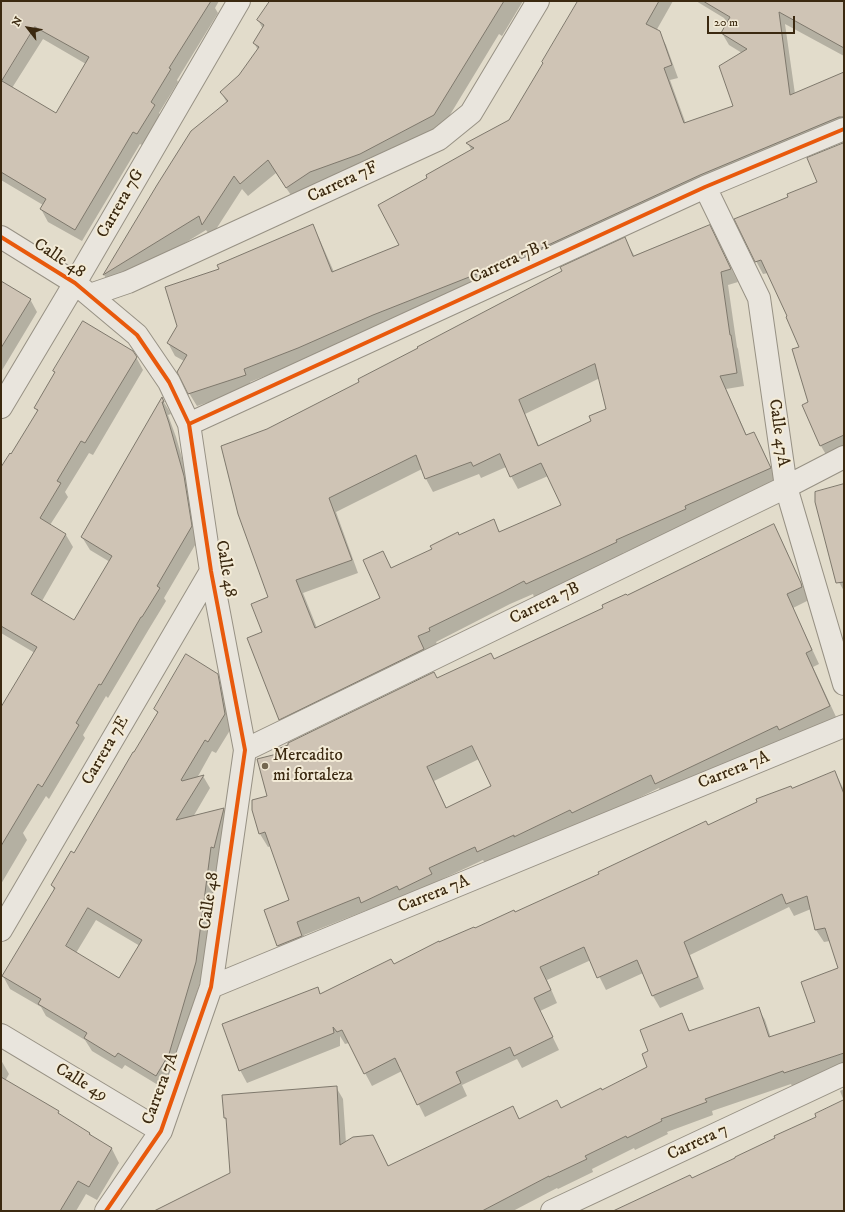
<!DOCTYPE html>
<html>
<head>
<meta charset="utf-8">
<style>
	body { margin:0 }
	#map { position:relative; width:845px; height:1212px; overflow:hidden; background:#e2dccb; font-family:"IM FELL DW Pica",serif }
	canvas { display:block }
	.frame { position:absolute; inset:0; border:2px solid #3b2910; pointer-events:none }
	.north { position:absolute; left:8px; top:8px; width:40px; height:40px; -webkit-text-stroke:3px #f3ebd7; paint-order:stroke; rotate:301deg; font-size:11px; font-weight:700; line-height:16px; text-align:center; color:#3b2910 }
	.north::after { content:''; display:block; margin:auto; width:14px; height:18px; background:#3b2910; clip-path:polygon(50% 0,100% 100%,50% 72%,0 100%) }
	.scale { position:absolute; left:707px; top:16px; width:88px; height:18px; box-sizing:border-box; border:2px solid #3b2910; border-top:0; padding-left:5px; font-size:12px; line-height:14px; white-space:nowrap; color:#3b2910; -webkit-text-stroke:3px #f3ebd7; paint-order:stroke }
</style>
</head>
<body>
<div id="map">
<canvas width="845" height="1212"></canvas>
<div class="frame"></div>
<div class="north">N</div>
<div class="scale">20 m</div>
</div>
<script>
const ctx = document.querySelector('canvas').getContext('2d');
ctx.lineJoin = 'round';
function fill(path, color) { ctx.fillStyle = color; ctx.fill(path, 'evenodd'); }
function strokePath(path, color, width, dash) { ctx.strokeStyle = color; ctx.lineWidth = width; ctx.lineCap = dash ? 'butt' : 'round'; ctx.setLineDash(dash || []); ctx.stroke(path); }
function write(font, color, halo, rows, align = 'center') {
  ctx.font = font + ' "IM FELL DW Pica",serif'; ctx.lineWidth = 4; ctx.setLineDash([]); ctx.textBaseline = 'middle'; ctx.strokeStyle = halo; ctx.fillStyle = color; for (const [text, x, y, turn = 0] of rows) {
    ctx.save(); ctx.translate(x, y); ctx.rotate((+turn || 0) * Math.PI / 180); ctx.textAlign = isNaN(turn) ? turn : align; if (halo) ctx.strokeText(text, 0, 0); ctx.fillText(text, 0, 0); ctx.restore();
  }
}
fill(new Path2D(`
	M1,1H219L215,8L218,13L177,80L178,82L159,113L161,118L144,146L140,144L82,241L48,222L41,209L43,205L1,180ZM43,39L86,64L56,115L12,88Z
	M271,1H523L502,36L499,34L442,128L295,201L276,173L248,196L242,189L211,237L206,230L112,288L104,275L158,186L227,103L221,92L240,76L258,50L254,43L263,29L258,20Z
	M579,1H673L656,31L659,32L666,45L678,78L670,80L686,124L735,107L742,53L729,45L722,33L728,24L724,18L696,1H844V56L785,24L795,94L844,73V131L305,360L250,382L252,388L197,406L189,393L184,361L175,356L168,343L220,269L312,225L319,238L334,272L401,245L429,178L472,151L468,144L509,121L544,63Z
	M844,144V451L828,458L821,446L810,402L801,348L788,317L768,273L763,274L756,261L790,197L818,183Z
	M625,239L635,257L717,240L738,282L728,285L737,347L738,349L744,386L726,389L747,436L753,433L761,446L777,481L692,520L693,523L623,553V555L592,570L534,597L533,594L510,604L436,642L437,644L425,650L431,662L287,732L280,719L264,632L269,598L267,430L360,383ZM600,378L607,409L593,421L539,446L525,414ZM506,467L518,489L548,476L562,505L500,532L493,521L392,569L383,552L381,598L317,628L303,593L358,573L336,512L422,469L426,479L433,492L479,474L481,478Z
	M1,282L30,299L37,312L1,372Z
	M136,357L143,370L93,455L89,453L65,492L68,497L50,525L66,535L73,547L42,601L74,621L110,562L90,550L82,537L162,399L171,414L168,415L176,437L191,489L198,540L164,598L166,601L149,629L108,698L106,696L83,735L85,738L49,799L46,796L23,833L27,840L1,884V709L35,653L1,633V469L12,455L38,412L35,408Z
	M844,485V591L836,577Z
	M773,526L781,539L808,598L809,600L793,608L819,664L813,667L837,719L664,797L659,788L581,826L579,823L523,850L486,865L483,860L436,882L439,888L370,916L367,910L304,935L309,949L286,959L278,946L265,910L291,900L271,846L268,847L260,834L278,754L438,679L494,660L604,608L626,596ZM479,759L492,787L447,809L434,781Z
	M217,675L224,687L232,727L216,753L212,751L197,778L203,776L210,788L193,817L224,809L230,821L221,860L218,859L202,975L175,1067L163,1088L125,1065L122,1069L92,1051L85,1040L46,1016L41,1007L10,989L3,976L54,890L52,885L75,855L158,714L155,709ZM96,920L140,946L120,979L76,953Z
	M835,772L844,790V1076L835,1071L792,1086L791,1084L712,1111L713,1115L667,1132L668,1134L635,1150L634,1148L592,1169L593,1172L558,1189L557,1188L513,1211H166L231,1174L227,1122L225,1118L336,1087L343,1099L346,1143L373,1136L389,1167L512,1107L520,1120L561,1109L602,1091L648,1068L649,1052L681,1014L690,1031L758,1008L765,1020L771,1038L816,1022L839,969L830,941L824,942L816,930L811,909L794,916L789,907L690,955L704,989L660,1008L653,996L643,973L606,990L591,960L547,980L557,1003L540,1011L559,1050L522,1068L517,1059L462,1085L467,1096L425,1117L402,1071L372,1086L349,1043L345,1044L340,1036V1046L247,1083L240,1070L317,988L321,995L394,965L515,913L708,826L792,789Z
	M1,1060L9,1074L5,1081L58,1112L60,1116L90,1133L92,1137L112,1149L119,1163L97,1200L86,1194L76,1211H1Z
	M844,1089V1101L840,1091Z`), '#0003');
const building = new Path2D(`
	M1,1H211L169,68L171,69L151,102L155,105L137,134L133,132L75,230L40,209L46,199L1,172ZM35,27L89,57L56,113L2,81Z
	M270,1H504L434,115L360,154L310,172L286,188L268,160L240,184L234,176L202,225L199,216L103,275L157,185L191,131L228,101L220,92L239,75L259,47L253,43L264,25L257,20Z
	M578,1H659L646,24L660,31L672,65L664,68L684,123L733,106L719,66L747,49L721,33L730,17L703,1H844V48L779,12L790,95L844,72V117H839L700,175L535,251L373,315L298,348L244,369L246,375L188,394L177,372L187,355L167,343L177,326L165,287L219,269L217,265L313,224L332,272L399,245L378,205L427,178L426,175L474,148L466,143L509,120L543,63L542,62Z
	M844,143V435L820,446L802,405L808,402L792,349L799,347L786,317L787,316L761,260L755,262L734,219L788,197L787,194L817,182L807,158Z
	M710,225L731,269L721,272L730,335H731L737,373L720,376L746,435L754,432L771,468L685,506L686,509L616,540L617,542L585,557L526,584L524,581L503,592L429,628L430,631L418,636L424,649L279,720L247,638L262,632L251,604L268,597L238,514L221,446L267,429L359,382L358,379L418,348L417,347L562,271L560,267L625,237L633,256ZM595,364L606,409L589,416L591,421L538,446L519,400ZM500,454L510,477L541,463L561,505L499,532L494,519L459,535L458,532L430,546L432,549L391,568L383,551L363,560L380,598L315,628L296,580L352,560L329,498L416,455L425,479L471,462L473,466Z
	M1,281L31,299L1,348Z
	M83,321L133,351L137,357L85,443L81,441L57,481L61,483L40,518L66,534L31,594L74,620L112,556L81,537L162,397L164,402H162L169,423L184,476L192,526L157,586L160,588L142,617H141L101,685L99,684L76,723L79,725L42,787L38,784L1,846V707L37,647L1,626V467L10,453L11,454L38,410L34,408L55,372L53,371Z
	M844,484V582L836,583L815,502V492Z
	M774,524L801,583L802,587L787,594L812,650L806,653L830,706L779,730L777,726L655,784L651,775L572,813L570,810L514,837V835L477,852L475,847L429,868L432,874L399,890L397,886L361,903L359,897L297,922L302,936L277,946L264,910L289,900L265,832L259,834L252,810V800L267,796L257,759L277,754L275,750L288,745V743L434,672L437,678L491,653L494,659L603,608L602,605L626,594L627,595ZM472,746L491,786L446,808L427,767Z
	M186,654L218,674L225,714L208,742L205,740L181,780L182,781L204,775L176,820L224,808L214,848L211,847L196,962L169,1054L156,1076L118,1053L115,1057L84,1038L87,1033L38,1004L41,999L2,976L55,888L51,885L71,851L74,853L133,752H134L158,712L154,709ZM88,908L142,940L119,978L66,946Z
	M835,771L844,794V1053L784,1073L783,1071L705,1099L707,1102L661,1119L662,1121L627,1138L626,1136L585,1156L587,1159L549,1177V1176L482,1211H154L230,1173L226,1118H224L222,1095L337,1086L340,1145L353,1137L373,1135L388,1166L513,1106L519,1119L557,1100L561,1108L601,1088L602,1090L647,1067L642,1054L648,1051L640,1030L682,1013L689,1031L759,1007L769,1037L815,1022L801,982L838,968L825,928L815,930L807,896L786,904L782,894L684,942L698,977L652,996L637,960L597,978L584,947L540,967L551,990L534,998L553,1037L514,1056L510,1047L456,1072L461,1083L417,1105L395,1058L364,1074L342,1030L337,1032L333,1027L334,1033L239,1071L222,1024L318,987L320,994L391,959L394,964L439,941V942L474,927L475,928L514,910L515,912L559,892L599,874L598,872L706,821L708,825L757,802L756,799L791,786L792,788Z
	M1,1077L59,1111L58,1113L90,1133L89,1134L112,1148L89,1187L78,1181L60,1211H1Z
	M844,1100V1211H613L690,1175L692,1178L735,1158V1157L775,1138L774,1136L816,1117L815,1114Z`);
fill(building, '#cfc4b5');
strokePath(building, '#7e786c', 1);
const minor = new Path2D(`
	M705,187L759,298L786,487L844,684
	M1,237L75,283L137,335L169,382L189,424L211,571L245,750L211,987L161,1131L106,1211
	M90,295L128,282L439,139L471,113L538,1
	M1,407L75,283L239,1
	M189,424L705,187L844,129
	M245,750L786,487L844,457
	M1,930L211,571
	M211,987L844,726
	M1,1035L161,1131
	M552,1211L844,1074`);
strokePath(minor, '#979184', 24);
strokePath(minor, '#e9e5dd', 22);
strokePath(new Path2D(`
	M1,237L75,283L137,335L169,382L189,424L211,571L245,750L211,987L161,1131L106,1211
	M189,424L705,187L844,129`), '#e8590c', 4);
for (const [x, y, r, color] of [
	[265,766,4,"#756851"]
]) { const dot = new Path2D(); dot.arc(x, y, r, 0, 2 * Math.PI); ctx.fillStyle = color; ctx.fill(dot); strokePath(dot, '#f3ebd7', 1.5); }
write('17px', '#3b2910', '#f3ebd7', [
	["Carrera 7F",343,183,-25],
	["Carrera 7G",121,204,-60],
	["Calle 48",59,259,33],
	["Carrera 7B 1",510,262,-25],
	["Calle 47A",778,433,82],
	["Calle 48",225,569,80],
	["Carrera 7B",545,604,-26],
	["Carrera 7E",106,751,-60],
	["Carrera 7A",734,771,-22],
	["Carrera 7A",434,895,-22],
	["Calle 48",210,901,-82],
	["Calle 49",81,1083,31],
	["Carrera 7A",161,1089,-70],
	["Carrera 7",698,1143,-25]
]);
write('17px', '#3b2910', '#f3ebd7', [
	["Mercadito",273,756],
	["mi fortaleza",273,776]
], 'left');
</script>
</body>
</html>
